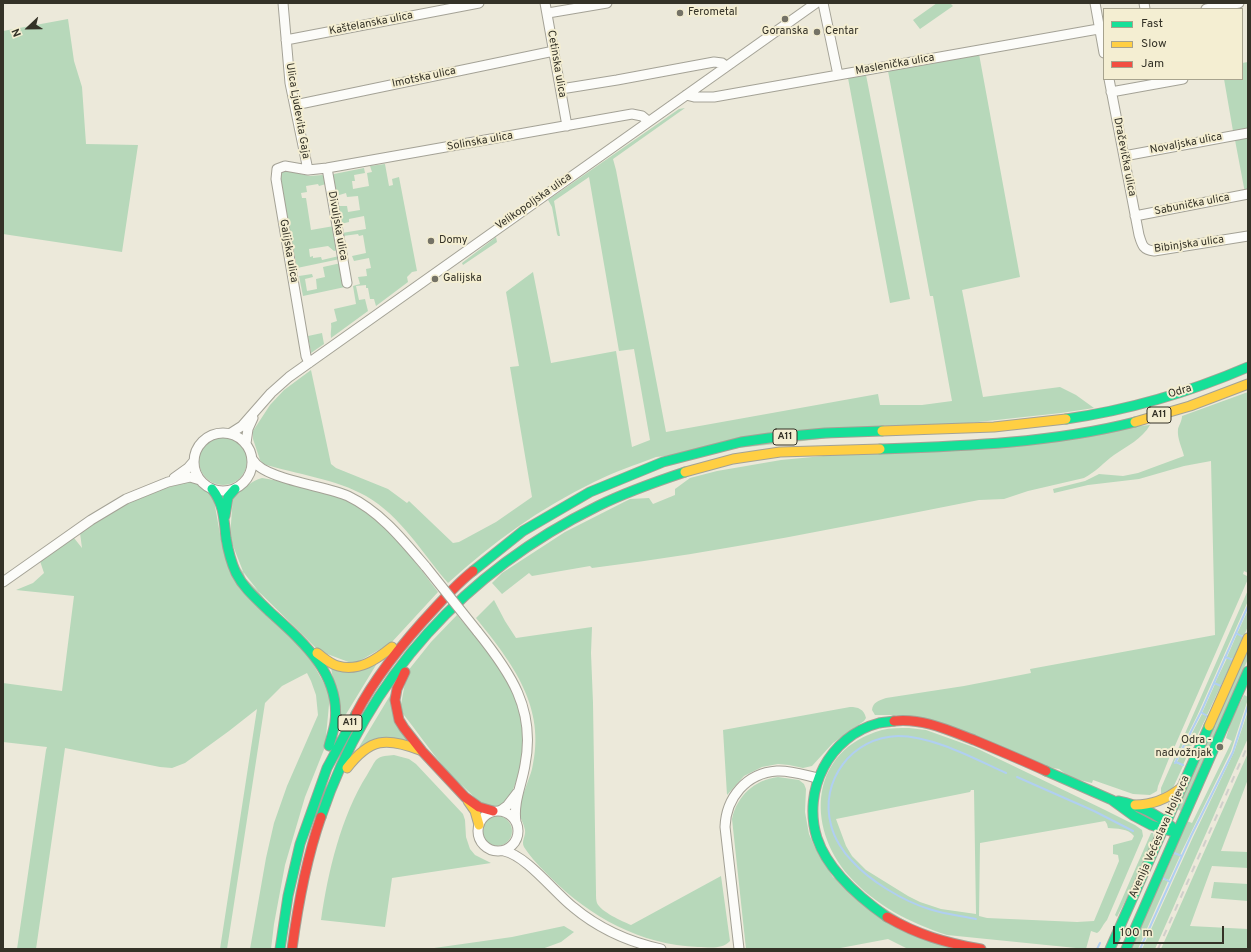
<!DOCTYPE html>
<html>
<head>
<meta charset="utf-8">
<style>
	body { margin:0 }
	#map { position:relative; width:1251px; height:952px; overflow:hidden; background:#ece9da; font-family:Overpass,sans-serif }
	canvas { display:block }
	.frame { position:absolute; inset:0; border:4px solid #343227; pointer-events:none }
	.legend { position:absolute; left:1103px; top:8px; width:140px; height:72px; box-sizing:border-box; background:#f4eed2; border:1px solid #a7a38e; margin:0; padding:5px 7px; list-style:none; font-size:12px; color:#343227 }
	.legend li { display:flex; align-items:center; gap:8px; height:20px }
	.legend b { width:20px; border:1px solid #a7a38e }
	.north { position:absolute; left:8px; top:8px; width:40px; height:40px; -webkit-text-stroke:3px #f4eed2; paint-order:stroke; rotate:248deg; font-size:11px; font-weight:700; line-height:16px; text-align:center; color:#343227 }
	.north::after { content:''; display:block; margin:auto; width:14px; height:18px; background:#343227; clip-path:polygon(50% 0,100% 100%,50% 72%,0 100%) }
	.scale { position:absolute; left:1113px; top:926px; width:111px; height:18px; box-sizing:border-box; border:2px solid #343227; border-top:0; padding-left:5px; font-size:12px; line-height:14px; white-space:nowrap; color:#343227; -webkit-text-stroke:3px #f4eed2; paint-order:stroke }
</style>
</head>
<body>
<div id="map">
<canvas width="1251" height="952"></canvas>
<div class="frame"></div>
<ul class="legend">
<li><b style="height:5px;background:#16e098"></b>Fast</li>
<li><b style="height:5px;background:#ffcf43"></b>Slow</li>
<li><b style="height:5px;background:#f24e42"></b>Jam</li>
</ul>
<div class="north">N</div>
<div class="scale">100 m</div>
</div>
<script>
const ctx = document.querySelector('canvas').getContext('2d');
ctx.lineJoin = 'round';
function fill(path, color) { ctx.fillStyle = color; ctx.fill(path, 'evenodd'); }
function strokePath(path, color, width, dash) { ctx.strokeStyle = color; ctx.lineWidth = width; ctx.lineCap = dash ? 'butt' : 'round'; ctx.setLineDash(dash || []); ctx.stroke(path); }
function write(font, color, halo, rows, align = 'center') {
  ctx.font = font + ' Overpass,sans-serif'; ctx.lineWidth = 4; ctx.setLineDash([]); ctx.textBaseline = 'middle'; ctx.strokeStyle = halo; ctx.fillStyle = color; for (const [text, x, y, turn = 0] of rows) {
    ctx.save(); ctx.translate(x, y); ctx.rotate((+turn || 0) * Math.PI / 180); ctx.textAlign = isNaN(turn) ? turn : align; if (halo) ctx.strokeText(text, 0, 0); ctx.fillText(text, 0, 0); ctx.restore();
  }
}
fill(new Path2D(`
	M937,3H950L953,6L920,29L913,20Z
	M68,19L74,61L82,87L86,144L138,145L122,252L3,234V31Z
	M979,54L1020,277L962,290L983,397L1060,387L1076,395L1094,408L1061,413L656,457C635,465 614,472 594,482C540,508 492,543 448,583C422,553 401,516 366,496C336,479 296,474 263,464L260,460L253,439V431L270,405L284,390L311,370L331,464L336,468L388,489L407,503L409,501L453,543L459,542L496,522L532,497L510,367L519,366L506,292L533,272L551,363L616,351L632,447L650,440L634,349L619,351L589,177L554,201L560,236H558L557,234L552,207L548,200L679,109L685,108L613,159L616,170L666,432L878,394L880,405H922L952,401L933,296H930L888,71Z
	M1248,62V129L1233,131L1224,79H1242V63Z
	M866,75L910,299L890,303L848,78Z
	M1248,135V192L1245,193L1235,140Z
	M385,164L389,186L393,185L392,179L399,177L417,271L412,272L407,277L408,282L376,306L374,299H370L368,288H366V285L356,286L359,300L365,299L368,311L331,338C330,333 332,328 331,323L337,321L334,309L356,304L353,286L360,284L358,277L367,276L366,269L371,268L369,258L354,261L352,256L366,253L363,235L359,236L358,234L343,236L342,233L366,229L364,216L349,219V222L341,224L337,206H347L348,212L360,210L358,196L347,197L346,193L336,196L332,176L334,174L364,168L365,173L354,175L355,181H352L353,189L369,186L367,173L372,172L370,166Z
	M282,170L310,176L322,175L325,176L326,184L319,186L318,184L306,186L307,192L301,193L302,198H306L311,230L334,226L338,250L334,251L328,246L309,249L310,257L313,256V258L321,257L322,260L339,256L340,259L297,268L279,177Z
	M496,237L497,242L463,265L462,263Z
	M341,263L345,287L303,296L299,276L312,274L313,277L305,279L307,291L317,289L316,279L325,277L323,267Z
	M322,333L324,344L311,353L308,336Z
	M1248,392V573L1244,571L1243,574L1247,576L1248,579L1174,748L1171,750L1165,748L1164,751L1169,754L1170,756L1158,786L1157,791L1150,795L1133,794L1093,780L1092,783L1071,778L1059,769L1053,768L896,715H875L872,710C873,702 878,701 886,698L964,686L1031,673L1030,669L1215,635L1211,461L1184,466L1139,479L1088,485L1054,493L1053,489L1085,481L1099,474L1123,476L1138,473L1184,456C1182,447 1177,439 1178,429C1179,425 1182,421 1182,416Z
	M1150,425C1142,439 1127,446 1114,455C1104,462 1096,472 1084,478L1028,491L1004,499L979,500C851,525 722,552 592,568L590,566L532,576L529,573L502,594L492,583L502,573L565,532L630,499L649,498L653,504L675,495V489L690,478L717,471L781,460Z
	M199 461a24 24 0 1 1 48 0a24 24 0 1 1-48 0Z
	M262,478C293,483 345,494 370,513C397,535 417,565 438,592L391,643L354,664L319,651L246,579L230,538L233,495C244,489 251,481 262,478Z
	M187,481L197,483L213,495L222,545L307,653L330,694L325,747L305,797L285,865L274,924L271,949H250L266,858L274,823L287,786L318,715L316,695L311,681L307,673L282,686L265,703L227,949H220L257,709L229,731L185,763L172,768L160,767L65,748L36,949H17L46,750L47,747L3,742V683L62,691L74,596L16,590L33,583L44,573L40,561L71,540L74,538L82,548L80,533L107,514L122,506L138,498Z
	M1248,590V601L1197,716L1174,762L1183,766L1173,788L1161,794V788Z
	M494,600L505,621L516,638L592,627L591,653L593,703L596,893C596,897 596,900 597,903C601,912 622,921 631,925L721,876L730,941C722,950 708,947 698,947C641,945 590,917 550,877C541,868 531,858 524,847C521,841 526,836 525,830C524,824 520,818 519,812C519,803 529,780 532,769C547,707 512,663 476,618Z
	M1247,612H1248V626L1244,636L1237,634Z
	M457,615C473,634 491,653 504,675C527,712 528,758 510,797C505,806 492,810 484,805C478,802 473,795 468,791C462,785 454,779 448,772C431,752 416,730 400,710L407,672L431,642Z
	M1237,634L1243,637L1233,659L1227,657Z
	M1248,649V659L1181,811L1177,809Z
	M1227,658L1233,660L1207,715L1202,713L1215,684L1218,685L1215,683Z
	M376,665L340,724L331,667Z
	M391,694L408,740L359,747Z
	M1244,695L1248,697V699L1231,751L1180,855L1174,852L1187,821L1192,823L1232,741L1226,738L1231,721Z
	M850,707C858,707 864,709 866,718L864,721L833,743L812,766L803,768L789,765L778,764L762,767L744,776L727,795L723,730Z
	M1248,711V738L1155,949H1142L1193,837L1234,752Z
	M1202,714L1207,716L1196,738L1193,739L1190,737Z
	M909,728L926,730L976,748L1103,809L1135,825L1142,830L1143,836L1107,920C1103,924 1101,931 1097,933L1091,931L1086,949L947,935C910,923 875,905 849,876C805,826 810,750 882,730C890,728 900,728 909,728ZM971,790H974L976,914L941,909L920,902L908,896L866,870L852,856L846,846L836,819L970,792ZM1105,821L1107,824L1108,828C1117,829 1128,828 1134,836L1132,840L1113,845V854L1118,855L1119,861L1094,921L1077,922L987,918L979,916L980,843Z
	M1189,738L1194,740L1183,765L1177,762Z
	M1248,753V779L1221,851L1248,852V868L1212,866L1190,926L1248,929V949H1161Z
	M394,755L409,759L416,764L463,814L465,820L466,837L470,849L475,855L491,863L392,878L385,927L321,920C328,872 341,816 367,775C370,770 373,764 376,760C381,755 388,756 394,755Z
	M778,777L799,780L804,784L806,789L805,812L809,834L816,850L833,877L952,949H908L888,939L835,949H746L732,819C737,796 754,780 778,777Z
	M482 831a15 15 0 1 1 30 0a15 15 0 1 1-30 0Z
	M1151,833H1153L1154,838L1136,880L1117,917L1115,915Z
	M1174,853L1180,856L1169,880L1163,878Z
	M1162,879L1168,881L1138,949H1131Z
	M1214,882L1248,884V901L1211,898Z
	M564,926L574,932L561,942L542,949H427L512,937Z`), '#b7d8ba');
strokePath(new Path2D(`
	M1236,633L1243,637
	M1225,657L1233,660
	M1214,683L1221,686
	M1201,712L1207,716
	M1188,737L1194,740
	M1176,762L1183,765
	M1175,763L1201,712L1248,606
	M1017,777L1094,811L1133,831
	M1174,853L1182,856
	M1163,878L1170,882
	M976,919C961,916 944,914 929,909C903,901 870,881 852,861C843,852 834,838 831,825C819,781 852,737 898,736C933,736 975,759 1006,773
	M1097,949L1100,943
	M1140,949L1191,836L1233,752L1248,705`), '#b0cff1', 2);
const street = new Path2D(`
	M283,3L290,83L308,170
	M545,3L567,126
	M823,3L838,75
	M1095,3L1104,53
	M1144,3L1145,9
	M1206,9L1239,3
	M548,13L607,3
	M286,40L479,3
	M1109,79L1139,235C1142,245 1143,250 1154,251L1248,236
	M561,89L617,80L714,62L722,63L726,66
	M1111,92L1183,79
	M686,95L694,97H714L1104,28
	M295,105L554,51
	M1124,156L1248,133
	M327,168L347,283
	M1135,216L1248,194
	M309,363L306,356L276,179L277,169L285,166L308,170L327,168L632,114L642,116L648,121
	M194 462a29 29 0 1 1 58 0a29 29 0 1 1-58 0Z
	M231,433L242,426L271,393L289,377L816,3
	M246,443L248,429L253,418
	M253,460C263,479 326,486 348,496C381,512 403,540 426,567
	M174,478L188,468L194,461
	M3,582L91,520L126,499L168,482L190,477L200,480
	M477,631C510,672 536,709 525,765C522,784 513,802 516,822
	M478 831a20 20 0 1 1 40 0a20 20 0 1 1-40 0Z
	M500,811L507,806L517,793
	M504,851C527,856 554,892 573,907C598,928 629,942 661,949
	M739,949L725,827C726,798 746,773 777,771C790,770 804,775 817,778`);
const fast = new Path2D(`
	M1066,419C1129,410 1190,392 1248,367
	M880,449C965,446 1052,443 1135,422
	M212,489C224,504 224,520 226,538C228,550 231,562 236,573C244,589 258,600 270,612C302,641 341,674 335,722C334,730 331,738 329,746
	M225,516L228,497L235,489
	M473,571L523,531L590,492L663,462L741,442L769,438L825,433L882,431
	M1046,771L1112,800L1134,816L1151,825L1177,833
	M1118,801C1138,805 1157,814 1172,827
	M321,817C368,677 466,571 598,506C626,492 655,482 685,472
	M887,917C860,898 828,871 817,838C802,790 829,736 879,723C884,722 889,722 894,721
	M280,949L288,896L300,844L327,768L356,714
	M1110,949L1209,726
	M1126,949L1248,671`);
const slow = new Path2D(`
	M1135,422L1190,406L1248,384
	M882,431L994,427L1066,419
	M685,472L733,459L780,452L880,449
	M317,653C324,658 330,664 338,666C359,672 377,659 392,647
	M1209,726L1248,638
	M347,768C370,738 386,737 420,750
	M468,801L475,811L479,825
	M1135,805C1153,805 1167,799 1181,788`);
const jam = new Path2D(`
	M405,672L397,689L395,700L399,720L404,728L422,751L465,797L479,807L493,811
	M356,714C376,675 406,639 436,607C448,594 459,582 473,571
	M894,721C923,718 948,730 974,740C998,750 1022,760 1046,771
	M887,917C918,935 946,943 981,949
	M292,949C298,904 306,860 321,817`);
strokePath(street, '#a4a296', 11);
strokePath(fast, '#a4a296', 11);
strokePath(slow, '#a4a296', 11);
strokePath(jam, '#a4a296', 11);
strokePath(street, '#fcfcf9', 9);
strokePath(fast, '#16e098', 9);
strokePath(slow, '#ffcf43', 9);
strokePath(jam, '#f24e42', 9);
strokePath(new Path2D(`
	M1158,949L1248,745`), '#d0cfcb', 2, [7, 7]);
const streetBridge = new Path2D(`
	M426,567L477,631`);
strokePath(streetBridge, '#a4a296', 11, []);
strokePath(streetBridge, '#fcfcf9', 9);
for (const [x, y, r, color] of [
	[680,13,4,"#747266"],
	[785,19,4,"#747266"],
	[817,32,4,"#747266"],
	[431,241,4,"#747266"],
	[435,279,4,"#747266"],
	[1220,747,4,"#747266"]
]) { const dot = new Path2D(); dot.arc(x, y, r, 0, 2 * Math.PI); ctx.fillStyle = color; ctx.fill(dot); strokePath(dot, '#f4eed2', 1.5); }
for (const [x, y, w] of [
	[1159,415,24],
	[785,437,24],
	[350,723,24]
]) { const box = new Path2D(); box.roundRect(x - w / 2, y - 8, w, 16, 3); ctx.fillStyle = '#f4eed2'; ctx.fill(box); strokePath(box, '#343227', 1); }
write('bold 10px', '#343227', null, [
	["A11",1159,415],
	["A11",785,437],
	["A11",350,723]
]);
write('11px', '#343227', '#f4eed2', [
	["Ferometal",688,13],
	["Goranska",785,32,"center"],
	["Centar",825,32],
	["Domy",439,241],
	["Galijska",443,279],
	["Odra -",1212,741,"right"],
	["nadvožnjak",1212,754,"right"]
], 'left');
write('11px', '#343227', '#f4eed2', [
	["Kaštelanska ulica",371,24,-11],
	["Cetinska ulica",556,64,80],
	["Maslenička ulica",895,65,-10],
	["Imotska ulica",424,78,-12],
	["Ulica Ljudevita Gaja",297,111,80],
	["Solinska ulica",480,142,-10],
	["Novaljska ulica",1186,144,-11],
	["Dračevička ulica",1124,157,79],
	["Velikopoljska ulica",534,202,-35],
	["Sabunička ulica",1192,205,-11],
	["Divuljska ulica",337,226,80],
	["Bibinjska ulica",1189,245,-8],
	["Galijska ulica",288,251,80],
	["Odra",1180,392,-17],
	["Avenija Većeslava Holjevca",1160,837,-66]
]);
</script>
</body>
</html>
